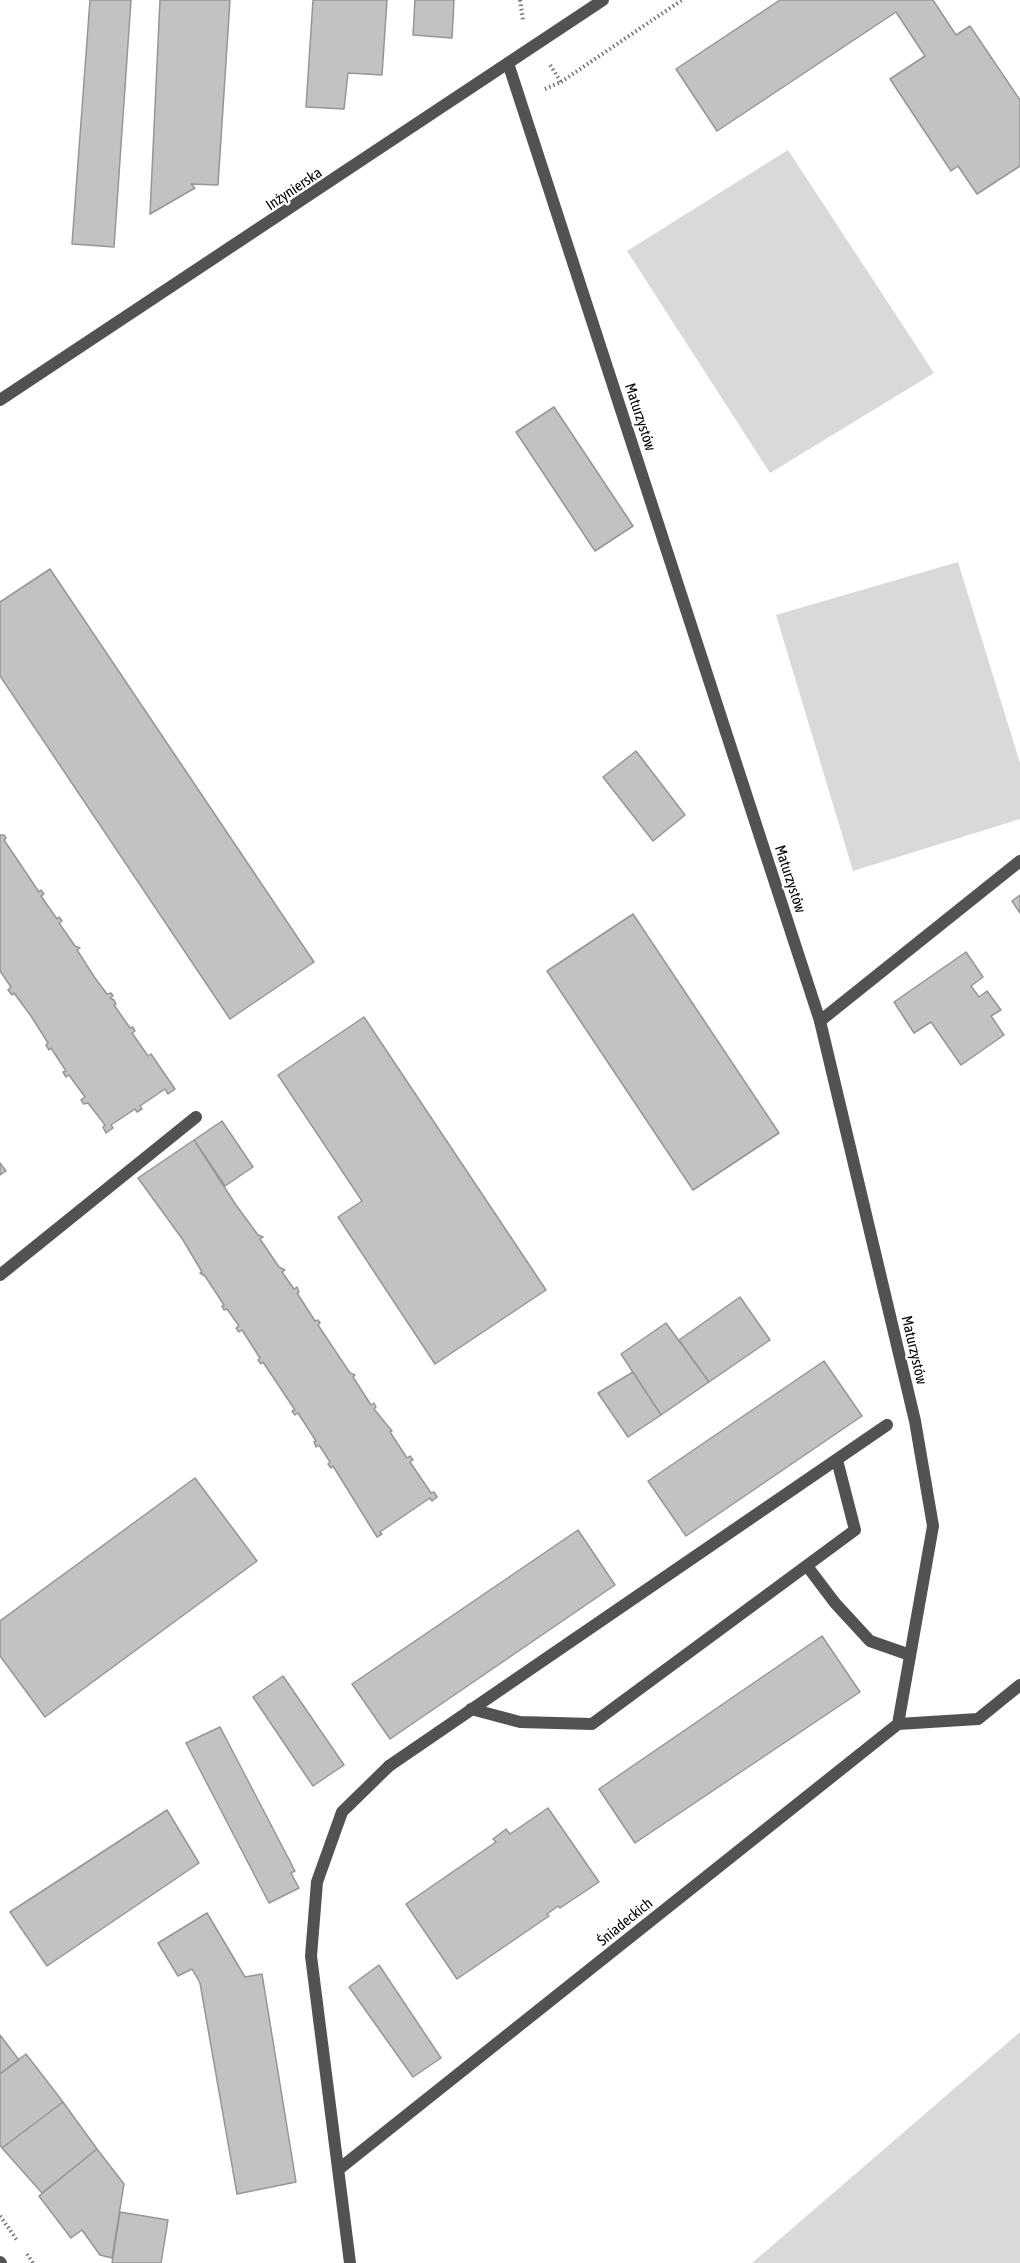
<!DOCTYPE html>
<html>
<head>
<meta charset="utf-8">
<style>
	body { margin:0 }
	canvas { display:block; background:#fff }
</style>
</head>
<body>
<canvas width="1020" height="2263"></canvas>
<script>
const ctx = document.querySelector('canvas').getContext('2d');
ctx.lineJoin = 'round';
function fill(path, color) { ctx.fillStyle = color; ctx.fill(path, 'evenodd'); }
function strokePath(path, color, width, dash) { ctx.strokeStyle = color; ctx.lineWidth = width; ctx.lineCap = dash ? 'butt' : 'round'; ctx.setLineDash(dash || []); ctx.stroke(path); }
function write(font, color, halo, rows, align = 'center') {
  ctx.font = font + ' "Asap Condensed",sans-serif'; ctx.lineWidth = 5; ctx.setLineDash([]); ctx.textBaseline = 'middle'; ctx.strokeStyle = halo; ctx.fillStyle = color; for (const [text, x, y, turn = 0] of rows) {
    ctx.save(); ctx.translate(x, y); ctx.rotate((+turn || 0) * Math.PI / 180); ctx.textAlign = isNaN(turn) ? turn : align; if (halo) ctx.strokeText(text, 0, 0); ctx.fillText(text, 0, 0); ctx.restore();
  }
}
fill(new Path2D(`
	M788,150L934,373L770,473L627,251Z
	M958,562L1020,763V819L853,871L776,615Z
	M1020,2032V2263H752Z`), '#d9d9d9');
const building = new Path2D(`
	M90,0H131L114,247L72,244Z
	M160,0H230L218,185L191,184L195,188L150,214Z
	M313,0H387L382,75L348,73L344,109L306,107Z
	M415,0H454L452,38L413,35Z
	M780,0H933L956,35L970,26L1020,100V166L977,194L958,166L951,171L890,79L925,56L896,12L717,131L676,69Z
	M554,407L633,526L595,551L516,432Z
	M50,569L314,962L230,1019L0,676V602Z
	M636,751L685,815L653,841L603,777Z
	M0,835H4L6,838L4,840L39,892L41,890L44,894L41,896L57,919L59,917L62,921L59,923L75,946L80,948L77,950L95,978L107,994L111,993L113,996L110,998L114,1000L116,1004L114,1005L130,1028L133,1027L135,1031L132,1033L148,1056L151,1054L175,1089L168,1094L165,1089L140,1106L142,1109L137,1112L135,1109L111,1125L113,1128L106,1133L103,1127L105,1125L88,1103L84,1104L81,1100L85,1097L69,1075L66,1077L63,1072L66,1071L51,1048L49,1050L46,1045L48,1043L31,1016L14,993L12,995L8,990L11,987L0,971Z
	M1020,895V913L1012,901Z
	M633,914L779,1133L693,1190L547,971Z
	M966,952L983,977L971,986L979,997L987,991L1001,1010L991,1016L1004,1035L961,1065L931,1022L914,1033L894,1002Z
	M364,1017L546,1290L435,1364L338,1217L362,1201L278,1075Z
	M222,1121L253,1167L225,1186L194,1140Z
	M194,1140L236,1205L258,1235L263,1237L260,1239L279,1267L285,1270L282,1272L294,1289L297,1287L299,1292L297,1293L315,1321L318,1320L320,1323L318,1325L350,1373L355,1375L353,1377L371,1405L374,1403L376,1407L374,1409L392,1431L390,1432L407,1458L410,1456L413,1460L410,1462L431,1493L434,1492L437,1497L432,1501L430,1498L380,1532L382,1534L377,1537L333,1466L331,1468L328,1464L330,1462L319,1445L316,1447L314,1442L316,1441L298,1413L295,1415L292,1411L295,1410L263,1362L261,1364L258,1360L260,1358L242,1330L239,1332L236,1328L239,1326L227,1309L224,1310L222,1306L224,1305L205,1276L200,1273L202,1272L183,1240L138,1178Z
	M0,1163L6,1171L0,1175Z
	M740,1297L770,1340L709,1382L679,1340Z
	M666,1323L709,1382L661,1415L621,1354Z
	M824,1361L862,1416L686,1536L648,1481Z
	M633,1372L661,1415L628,1437L598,1393Z
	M195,1478L257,1561L45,1717L0,1656V1621Z
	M578,1530L615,1585L390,1739L352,1684Z
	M822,1636L860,1692L635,1843L599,1789Z
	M283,1676L344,1765L313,1786L253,1697Z
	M220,1727L295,1871L291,1873L299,1888L269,1903L186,1743Z
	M548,1808L599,1882L560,1908L558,1906L547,1914L549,1916L457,1979L406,1904L496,1842L493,1839L506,1829L510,1834Z
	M167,1810L199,1863L47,1966L10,1912Z
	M207,1913L245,1977L262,1974L296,2182L237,2194L200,1983L192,1969L178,1976L158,1943Z
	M379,1965L441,2058L413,2077L349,1987Z
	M0,2035L19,2060L0,2074Z
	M26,2054L63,2102L2,2148L0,2145V2074Z
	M63,2102L97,2149L42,2193L2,2148Z
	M97,2149L124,2184L112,2258L100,2255L82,2230L71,2238L39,2196Z
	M120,2212L168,2220L161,2263H112Z`);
fill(building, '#c2c2c2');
strokePath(building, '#969696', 1.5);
strokePath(new Path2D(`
	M520,0L523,20
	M561,82L682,0
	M545,89L561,82L550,65
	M0,2216L17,2240
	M27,2254L33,2263`), '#747474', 4, [1.5, 3]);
strokePath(new Path2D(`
	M0,1275L196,1117
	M807,1566L835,1603L870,1641L910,1655
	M471,1709L520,1722L592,1724L855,1530L837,1460
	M389,1766L887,1425`), '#525252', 12);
strokePath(new Path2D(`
	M508,63L820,1021L1020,861`), '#525252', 12);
strokePath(new Path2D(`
	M0,400L603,0
	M820,1021L915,1421L933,1526L898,1724
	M339,2169L898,1724L978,1719L1020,1685
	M0,2262L1,2263
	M350,2263L311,1956L317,1882L342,1812L389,1766`), '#525252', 12);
write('15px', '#000', '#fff', [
	["Inżynierska",294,189,-34],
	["Maturzystów",640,417,72],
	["Maturzystów",790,879,72],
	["Maturzystów",914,1350,77],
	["Śniadeckich",625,1922,-39]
]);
</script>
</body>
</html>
